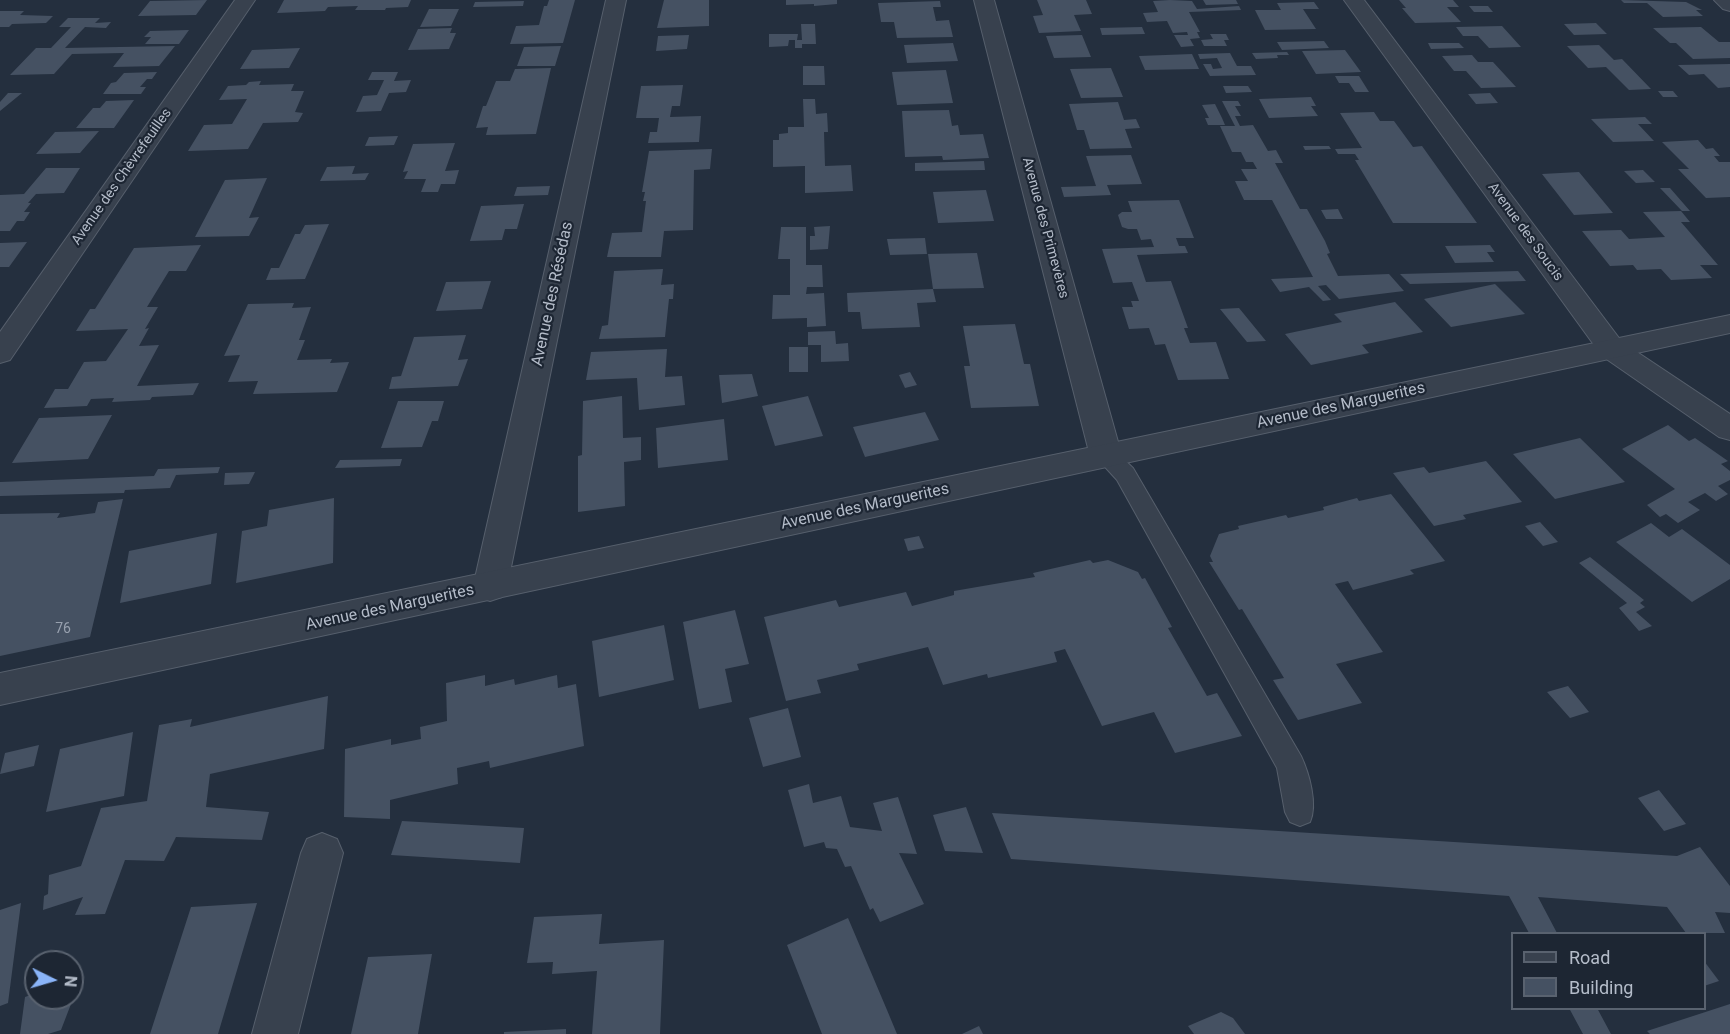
<!DOCTYPE html>
<html>
<head>
<meta charset="utf-8">
<style>
	body { margin:0 }
	#map { position:relative; width:1730px; height:1034px; overflow:hidden; background:#242f3e; font-family:Roboto,sans-serif }
	canvas { display:block }
	.legend { position:absolute; left:1511px; top:932px; width:195px; height:78px; box-sizing:border-box; background:#1d2633; border:2px solid #59626f; margin:0; padding:8px 10px; list-style:none; font-size:18px; color:#b4bcc9 }
	.legend li { display:flex; align-items:center; gap:12px; height:30px }
	.legend b { width:30px; border:2px solid #59626f }
	.north { position:absolute; left:24px; top:950px; width:60px; height:60px; box-sizing:border-box; background:#1d2633; border:2px solid #59626f; border-radius:50%; rotate:95deg; font-size:16px; font-weight:700; line-height:24px; text-align:center; color:#b4bcc9 }
	.north::after { content:''; display:block; margin:auto; width:21px; height:27px; background:#8ab4f8; clip-path:polygon(50% 0,100% 100%,50% 72%,0 100%) }
</style>
</head>
<body>
<div id="map">
<canvas width="1730" height="1034"></canvas>
<ul class="legend">
<li><b style="height:8px;background:#38414e"></b>Road</li>
<li><b style="height:16px;background:#455162"></b>Building</li>
</ul>
<div class="north">N</div>
</div>
<script>
const ctx = document.querySelector('canvas').getContext('2d');
ctx.lineJoin = 'round';
function fill(path, color) { ctx.fillStyle = color; ctx.fill(path, 'evenodd'); }
function strokePath(path, color, width, dash) { ctx.strokeStyle = color; ctx.lineWidth = width; ctx.lineCap = dash ? 'butt' : 'round'; ctx.setLineDash(dash || []); ctx.stroke(path); }
function write(font, color, halo, rows, align = 'center') {
  ctx.font = font + ' Roboto,sans-serif'; ctx.lineWidth = 4.5; ctx.setLineDash([]); ctx.textBaseline = 'middle'; ctx.strokeStyle = halo; ctx.fillStyle = color; for (const [text, x, y, turn = 0] of rows) {
    ctx.save(); ctx.translate(x, y); ctx.rotate((+turn || 0) * Math.PI / 180); ctx.textAlign = isNaN(turn) ? turn : align; if (halo) ctx.strokeText(text, 0, 0); ctx.fillText(text, 0, 0); ctx.restore();
  }
}
fill(new Path2D(`
	M207,0L196,15L138,16L150,1Z
	M284,0H411L408,7L386,8L385,10H355L358,6L328,7L325,11L277,13Z
	M549,0H575L563,43L510,44L516,26L539,25L544,6H547Z
	M664,0H709V26L657,28Z
	M786,0H837V4L814,6V4L786,5Z
	M1037,0H1086L1092,14L1074,15L1081,31L1039,33L1033,16L1043,15Z
	M1170,0L1192,1L1197,9L1239,6L1241,10L1189,12L1200,32H1197L1200,38L1190,39L1194,46L1181,47L1174,35H1188L1187,32L1173,33L1167,21L1147,22L1143,13L1158,12L1153,1Z
	M1203,0H1236L1238,4L1206,5Z
	M1399,0H1453L1459,7H1447L1461,22L1415,23L1402,8H1406Z
	M1621,0L1686,2L1702,10H1696L1703,16L1663,17L1647,3H1624Z
	M524,1L523,6L473,7L475,2Z
	M940,1L941,7H933L936,21L949,20L953,37L897,38L894,22H881L878,3Z
	M1314,2L1319,9H1303L1316,29L1265,30L1255,10H1281L1277,3Z
	M1469,6H1488L1493,12H1474Z
	M429,9H459L451,26L420,27Z
	M0,11H24L20,15L53,16L46,23L12,24L9,27H0Z
	M68,18H100L95,23L111,22L106,28L85,27L65,48L175,46L159,66L113,67L124,53L72,54L54,74L10,75L36,48H51L71,27H59Z
	M1596,23L1607,34L1574,35L1564,24Z
	M801,24H815L816,44H802V48H795V40H789L788,46L769,47V34H798L797,40H802Z
	M1502,26L1521,47L1489,48L1478,36H1463L1456,27Z
	M1142,27L1145,34L1102,35L1100,28Z
	M1701,27L1719,42H1730V58L1693,59L1676,43H1670L1653,28Z
	M452,28L450,33H456L449,49L408,50L418,29Z
	M189,30L179,44H145L151,37H144L150,31Z
	M1210,34H1226L1229,40H1224L1227,46H1204L1201,40L1213,39Z
	M689,35L687,49L656,51L658,36Z
	M1082,35L1091,57L1054,58L1046,36Z
	M1324,41L1329,48L1282,50L1277,42Z
	M953,43L958,61L907,63L904,45Z
	M1428,43H1459L1464,48L1431,49Z
	M1599,45L1614,60L1622,59L1651,89L1629,90L1606,67L1588,68L1567,46Z
	M561,46L555,66H517L524,47Z
	M300,48L289,68L240,69L252,50Z
	M1345,50L1361,72L1316,74L1302,51Z
	M1287,52L1289,55H1277L1278,58L1256,59L1252,53Z
	M1230,53L1237,66H1251L1256,75L1210,76L1203,64H1211L1213,69L1222,68L1217,58L1200,59L1198,54Z
	M1192,54L1199,69L1145,70L1139,56Z
	M1472,55L1478,62H1493L1516,87L1481,88L1466,71H1454L1442,56Z
	M1730,64V87L1718,88L1704,74L1689,75L1678,65Z
	M803,66H824L825,85H803Z
	M551,68L536,134L486,135L488,127L476,128L483,106H486L496,81H510L515,69Z
	M1111,68L1123,97L1081,98L1070,69Z
	M946,70L953,103L897,105L892,72Z
	M157,72L152,79H147L140,87H146L141,94H103L111,83L116,82L124,73Z
	M372,72H398L394,81L411,80L406,92L389,93L381,111L356,112L363,96L377,95L384,80H368Z
	M1335,76H1359L1369,92H1355L1349,83H1339Z
	M261,81L259,85L294,84L291,91H304L295,112L303,113L298,122L263,123L248,149L188,151L204,125L232,124L247,99L219,100L228,86L246,85L249,82Z
	M683,85L680,106H672L670,117L701,116L699,142L648,143L650,132H657L659,118H636L641,86Z
	M1223,86H1248L1252,92L1226,93Z
	M1658,91H1673L1678,97H1663Z
	M8,93H22L0,111V102Z
	M1490,93L1498,103L1476,104L1468,94Z
	M1311,97L1316,106H1311L1318,116L1269,118L1259,99Z
	M803,99H815L816,114L827,113L828,132H824L825,166L851,165L853,191L805,193V166L773,167V140H779V134L788,133V127H804Z
	M134,100L114,128H76L93,108H100L106,101Z
	M1222,101H1238L1241,106H1235L1241,116H1235L1240,126L1253,125L1268,151L1276,150L1283,163H1275L1300,209H1307L1325,241L1330,253L1327,254L1338,276L1389,274L1404,291L1339,299L1326,285L1318,286L1331,300L1323,301L1309,287L1280,292L1271,279L1313,277L1272,200H1244L1235,181H1248L1241,169H1257L1253,162H1246L1241,152H1232L1220,126H1235Z
	M1118,102L1124,120L1136,119L1140,128L1125,129L1132,148L1090,149L1084,130H1077L1069,104Z
	M1215,104L1222,118L1225,125H1208L1205,118H1209L1202,105Z
	M949,110L952,126L958,125L960,135L983,134L989,158L943,160L942,156L905,157L902,111Z
	M1374,112L1380,121H1394L1413,147L1422,146L1477,223H1393L1355,160H1359L1355,154H1338L1335,149L1362,148L1340,113Z
	M1645,117L1652,124H1638L1654,141L1613,142L1591,119Z
	M99,131L80,153L36,154L55,132Z
	M398,136L394,145L365,146L369,137Z
	M1698,140L1706,149L1713,148L1720,156H1714L1719,162H1730V197L1706,198L1678,169H1689L1662,142Z
	M455,143L445,171L459,170L455,184H441L438,192H421L426,179H404L408,171L403,172L413,144Z
	M1303,146H1329L1331,149L1305,150Z
	M712,149L710,169L694,170L693,230L664,231L661,257H607L612,233L642,232L646,201H643L645,192H642L649,151Z
	M1131,155L1142,184L1107,185L1111,195L1064,197L1061,187L1096,186L1086,156Z
	M984,161L985,170L915,171V163Z
	M355,166L352,174L369,173L365,180L320,181L327,167Z
	M46,168H80L64,193L36,194L28,203H31L24,212H30L24,221H17L10,231H0V195L24,194Z
	M1643,170L1655,182L1636,183L1624,171Z
	M1579,172L1613,213L1574,215L1542,174Z
	M267,178L249,218L259,217L249,236L195,237L225,180Z
	M550,186L548,195L514,196L517,187Z
	M1660,188H1670L1690,211H1682Z
	M986,190L994,221L938,223L933,192Z
	M1179,200L1194,238H1176L1179,246H1185L1188,253L1137,255L1146,282L1171,281L1188,328H1184L1190,343L1216,342L1229,379L1178,380L1165,344L1155,345L1149,328L1129,329L1122,307H1133L1131,301H1139L1132,282L1113,283L1102,249L1154,247L1151,239L1141,240L1137,229H1128L1122,227L1118,215L1122,212H1132L1128,201Z
	M524,204L517,229H505L502,240L470,241L481,206Z
	M1338,209L1343,219H1326L1321,210Z
	M1681,211L1690,222H1681L1718,265H1700L1712,278L1671,280L1661,269L1637,270L1633,265L1610,266L1582,231L1621,230L1629,239L1665,237L1643,212Z
	M329,224L305,279L266,280L271,268H279L295,234H300L305,225Z
	M830,226L828,249L810,250V236H815L814,227Z
	M781,227H806V265H822L823,287H807L806,294L824,293L826,326L807,327V318L772,319L773,295H790V259H778Z
	M925,238L927,254L890,255L887,239Z
	M27,242L9,267H0V243Z
	M201,245L186,271H169L147,307H158L145,329L149,328L139,346L159,345L137,386L199,383L193,395L152,397L150,400L112,402L114,398L91,399L87,406L44,408L55,389H68L84,362L106,361L128,329L76,331L90,309H95L134,248Z
	M1490,245L1495,252H1487L1494,262L1455,263L1445,246Z
	M977,253L984,288L933,289L928,254Z
	M663,269L661,285L674,284L673,299H669L665,337L599,339L602,326L608,325L614,271Z
	M1518,271L1526,281L1410,284L1400,274Z
	M491,281L482,309L436,311L446,282Z
	M1495,284L1525,314L1451,327L1424,299Z
	M933,289L936,302L917,303L920,327L862,329L860,312H848L847,293Z
	M1395,302L1423,332L1362,345L1369,353L1311,365L1285,334L1342,322L1334,314Z
	M294,303L292,308L311,307L299,340H305L297,360L332,359L330,363L349,362L337,392L253,394L258,381L228,382L240,355L224,356L248,304Z
	M1239,308L1266,341L1247,342L1220,309Z
	M1015,324L1024,364H1030L1039,406L971,408L964,366H970L963,326Z
	M835,331L836,344L848,343L849,361L821,362V345H808V332Z
	M466,335L458,360L468,359L458,386L389,389L392,377L401,376L414,337Z
	M789,347H808V372H789Z
	M667,349L665,377L682,376L685,405L639,410L637,378L586,380L591,352Z
	M910,372L917,385L905,388L899,375Z
	M752,374L758,396L722,403L719,375Z
	M622,396L623,438L641,437V460L624,462L625,506L578,512V456L582,455L583,401Z
	M808,396L823,436L775,446L762,406Z
	M398,401H444L438,421H432L422,447L381,448Z
	M925,412L939,440L865,457L853,427Z
	M112,415L88,459L12,463L39,418Z
	M724,419L728,460L658,468L656,428Z
	M1668,425L1689,441L1695,438L1728,461L1721,464L1730,471V480L1718,486L1728,494L1716,501L1705,493L1688,502L1700,510L1678,523L1666,514L1660,517L1647,505L1675,489L1622,449Z
	M1580,438L1625,482L1555,499L1513,454Z
	M402,459L400,466L335,468L340,460Z
	M1486,461L1522,502L1463,515L1466,519L1434,526L1393,473L1424,467L1429,473Z
	M220,467L218,473L176,475L170,488L125,490L124,493L0,496V482L154,476L158,469Z
	M255,472L249,484L224,485L225,473Z
	M1391,494L1445,561L1410,570L1414,574L1353,590L1348,581L1335,584L1383,652L1336,664L1362,703L1298,720L1273,680L1284,678L1242,609L1239,610L1209,562H1213L1210,556L1219,534L1239,529L1238,526L1286,515L1288,518L1324,510L1323,507L1357,498L1359,501Z
	M334,498L333,563L236,583L242,531L267,526L269,510Z
	M123,499L90,637L0,656V514L60,513L57,518L95,513L98,502Z
	M1540,522L1558,542L1543,546L1525,526Z
	M1651,523L1669,537L1682,529L1730,565V579L1692,602L1616,542Z
	M217,533L211,584L120,603L129,551Z
	M919,536L924,548L908,551L904,539Z
	M1590,557L1644,600L1640,603L1645,607L1636,612L1652,626L1639,631L1619,608L1627,603L1579,563Z
	M1090,560L1093,563L1108,560L1138,572L1142,579L1145,578L1172,627L1168,628L1207,696L1217,693L1242,736L1175,753L1154,712L1102,726L1065,649L1054,652L1057,662L988,678L987,674L943,685L928,647L857,664L859,670L817,680L821,693L786,701L764,617L836,600L839,607L906,592L912,606L954,595V591L1035,577L1033,573Z
	M735,610L749,664L725,669L732,702L699,709L683,622Z
	M664,625L674,680L599,697L592,641Z
	M485,675V686L514,679L515,685L557,675L558,688L576,684L584,746L490,768L489,761L457,768L458,784L390,800V819L344,817L345,749L391,739V745L421,739L420,727L447,721L446,683Z
	M1568,686L1589,712L1570,718L1547,692Z
	M328,696L324,749L210,774L206,807L269,812L262,840L176,837L164,861L125,860L105,914L75,915L83,897L43,910L44,896L48,894L49,875L81,866L101,808L147,801L159,725L192,719L190,727Z
	M788,708L801,757L763,767L749,718Z
	M133,732L124,796L46,812L60,749Z
	M39,745L34,766L0,774L5,753Z
	M809,784L813,803L841,796L850,827L882,831L873,803L898,797L917,854L899,853L924,904L880,922L873,908L870,910L851,866L845,867L837,849L826,848L824,842L804,847L788,790Z
	M1659,790L1686,824L1664,831L1638,798Z
	M966,807L983,853L945,851L933,815Z
	M992,813L1677,856L1700,847L1730,886V913L1715,912L1725,933H1686L1667,907L1538,897L1557,933H1529L1509,896L1011,859Z
	M402,821L524,828L520,863L391,855Z
	M21,903L8,1003L0,1006V910Z
	M257,903L218,1034H150L191,907Z
	M602,914L599,944L664,940L660,1034H592L597,971L552,974L553,962L527,963L534,917Z
	M848,918L887,1010L897,1034H822L787,945Z
	M432,954L418,1034H351L368,957Z
	M1704,961L1719,981L1704,986Z
	M81,978L61,1030L48,1034H20L25,997L36,993V998H72V981Z
	M1730,1004V1034H1650L1647,1031Z
	M1569,1008H1597L1611,1034H1583Z
	M1221,1012L1233,1018L1245,1034H1194L1188,1026Z
	M979,1026L983,1034H962Z
	M566,1029V1034H504V1032Z`), '#455162');
const service = new Path2D(`
	M1106,448L1114,450L1133,468L1301,756C1309,773 1318,804 1310,822L1300,826L1290,822L1285,812L1277,768L1117,480L1095,456L1098,450Z`);
const minor = new Path2D(`
	M235,0H255L10,360L0,363V332Z
	M606,0H626L507,587L502,597L490,601L478,597L473,587Z
	M974,0H994L1122,456L1117,464L1106,467L1095,464L1090,456Z
	M1344,0H1364L1622,342L1730,414V440L1719,437L1602,356Z
	M1714,0H1730V11L1723,9Z
	M322,833L337,839L343,853L298,1034H252L301,853L307,839Z`);
const tertiary = new Path2D(`
	M1730,315V333L0,705V673Z`);
strokePath(service, '#565f6c', 2);
strokePath(minor, '#565f6c', 2);
strokePath(tertiary, '#565f6c', 2);
fill(service, '#38414e');
fill(minor, '#38414e');
fill(tertiary, '#38414e');
write('14px', '#b4bcc9', '#1d2633', [
	["Avenue des Chèvrefeuilles",122,177,-55],
	["Avenue des Primevères",1045,228,75],
	["Avenue des Soucis",1525,232,54]
]);
write('14px', '#98a1af', null, [
	["76",63,629]
]);
write('16px', '#b4bcc9', '#1d2633', [
	["Avenue des Résédas",553,294,-78],
	["Avenue des Marguerites",1341,406,-12],
	["Avenue des Marguerites",865,507,-12],
	["Avenue des Marguerites",390,608,-12]
]);
</script>
</body>
</html>
